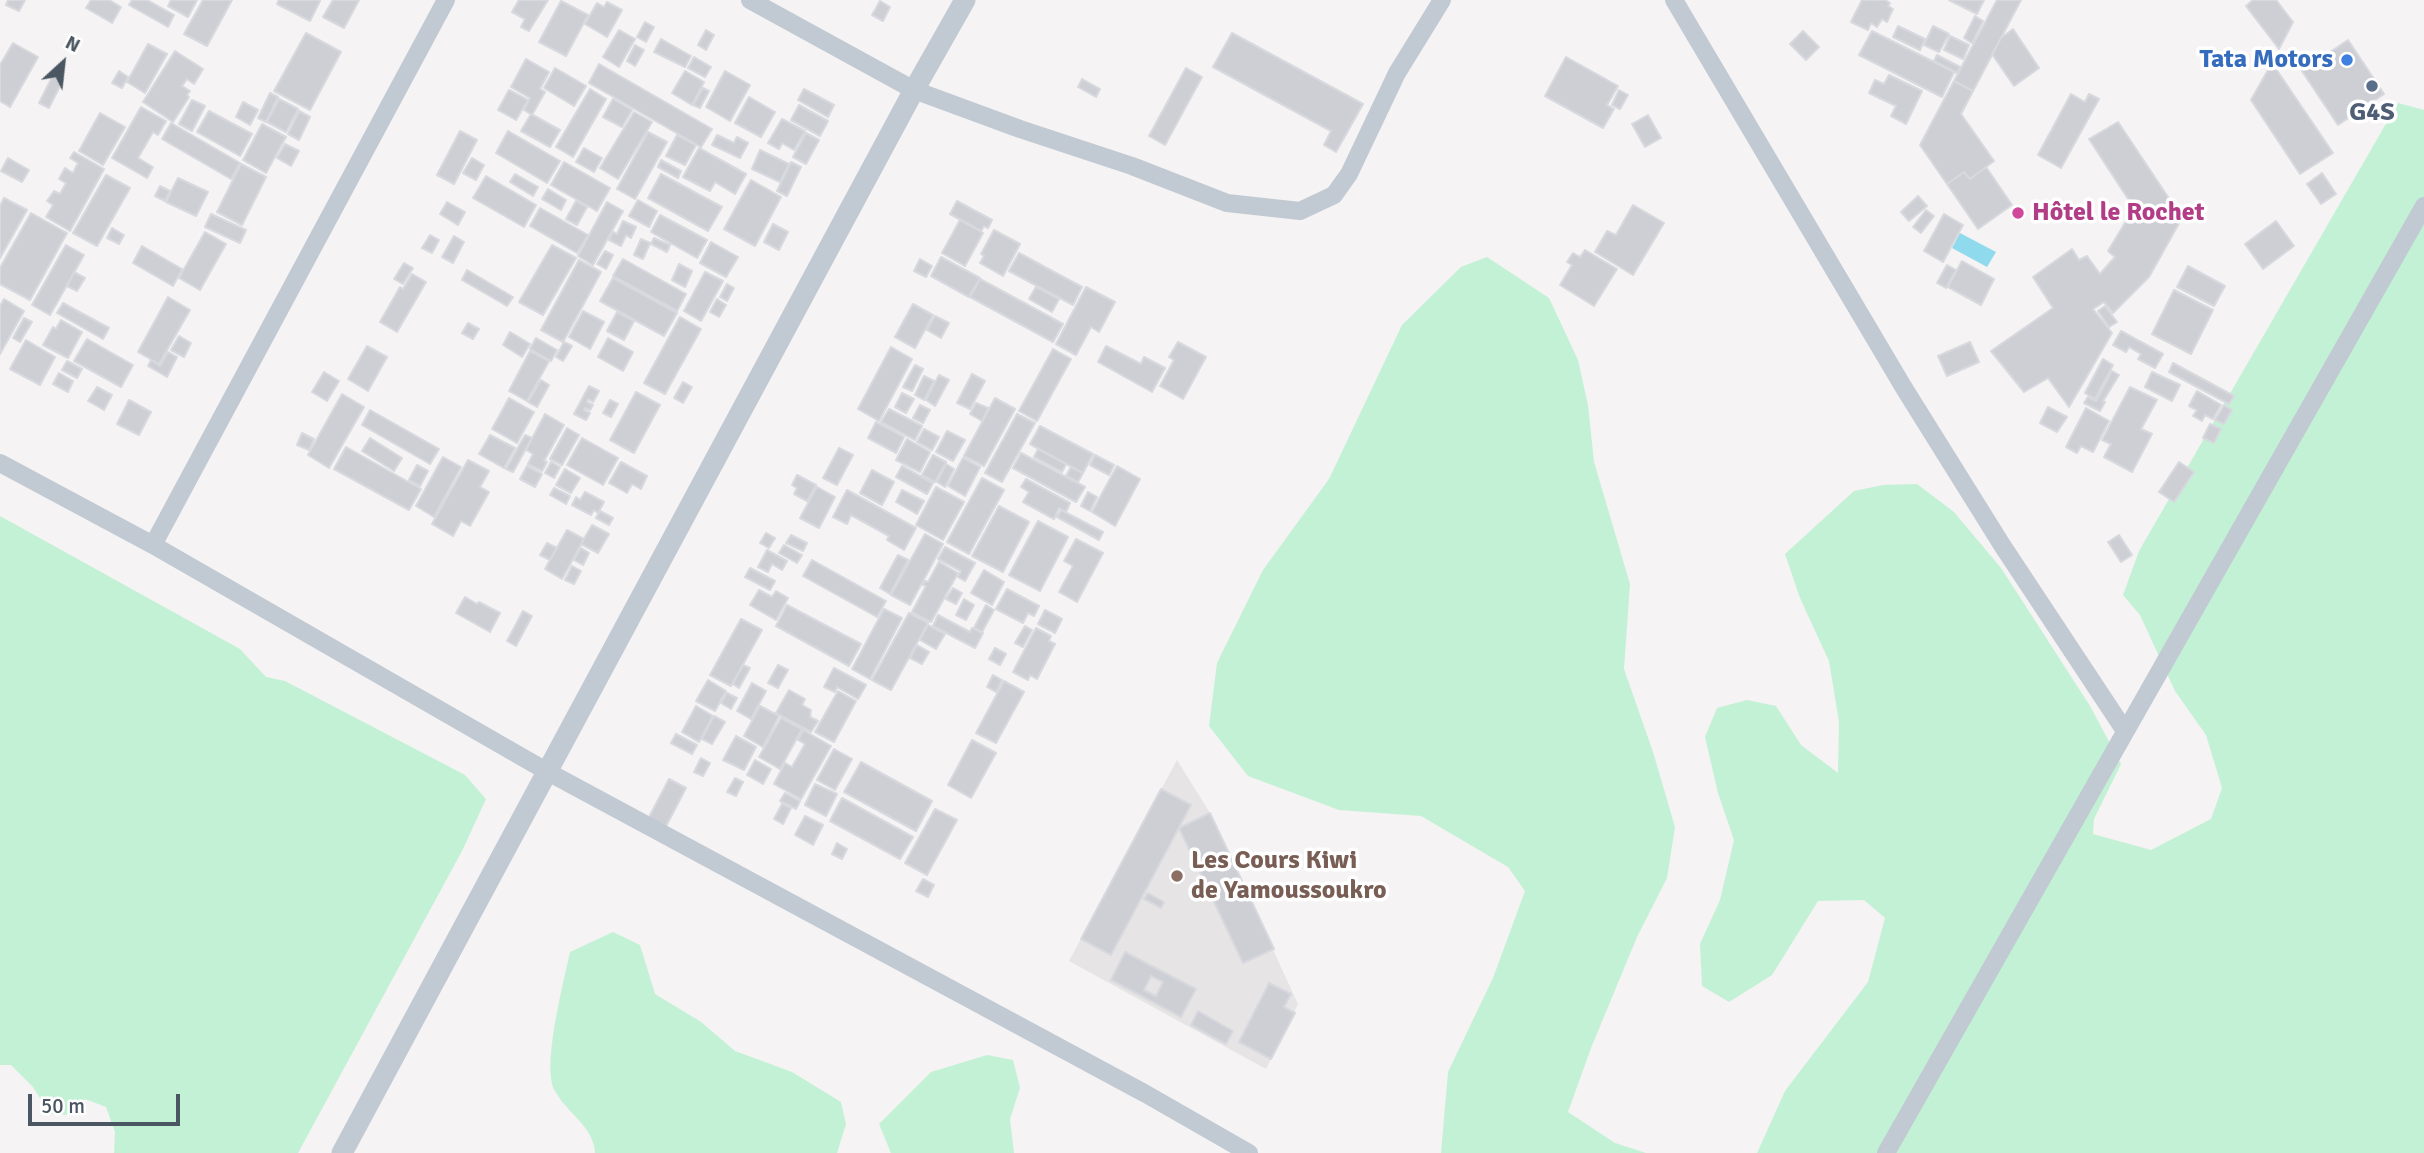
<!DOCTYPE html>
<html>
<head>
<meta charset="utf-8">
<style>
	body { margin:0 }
	#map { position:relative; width:2424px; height:1153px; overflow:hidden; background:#f5f3f3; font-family:Signika,sans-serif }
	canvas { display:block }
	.north { position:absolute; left:28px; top:28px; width:70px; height:70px; -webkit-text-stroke:5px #fff; paint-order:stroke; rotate:27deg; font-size:19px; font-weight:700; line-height:28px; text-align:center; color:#4a5661 }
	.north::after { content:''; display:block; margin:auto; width:24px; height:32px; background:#4a5661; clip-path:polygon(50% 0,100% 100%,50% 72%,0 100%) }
	.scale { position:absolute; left:28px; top:1094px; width:152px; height:32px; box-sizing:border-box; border:4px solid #4a5661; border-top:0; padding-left:9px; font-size:21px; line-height:24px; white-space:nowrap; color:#4a5661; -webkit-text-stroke:5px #fff; paint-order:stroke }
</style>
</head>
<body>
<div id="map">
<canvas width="2424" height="1153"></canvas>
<div class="north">N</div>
<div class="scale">50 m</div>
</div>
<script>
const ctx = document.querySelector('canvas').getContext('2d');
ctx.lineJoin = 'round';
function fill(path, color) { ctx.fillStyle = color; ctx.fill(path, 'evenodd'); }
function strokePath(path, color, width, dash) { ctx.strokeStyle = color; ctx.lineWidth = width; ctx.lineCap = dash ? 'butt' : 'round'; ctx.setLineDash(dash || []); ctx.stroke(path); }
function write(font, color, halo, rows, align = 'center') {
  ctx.font = font + ' Signika,sans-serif'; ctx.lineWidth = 7; ctx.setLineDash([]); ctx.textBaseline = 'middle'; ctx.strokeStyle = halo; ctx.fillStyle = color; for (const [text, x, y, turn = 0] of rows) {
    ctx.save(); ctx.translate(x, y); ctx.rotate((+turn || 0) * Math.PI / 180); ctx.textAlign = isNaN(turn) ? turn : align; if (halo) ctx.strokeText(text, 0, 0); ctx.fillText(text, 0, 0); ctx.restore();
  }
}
fill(new Path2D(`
	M1177,760L1210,813L1298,1004L1266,1069L1069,961Z`), '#e6e4e5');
fill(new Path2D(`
	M2398,103L2424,110V1153H1757L1785,1091L1868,982L1885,918L1864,900L1818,901L1772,975L1729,1002L1702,986L1700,944L1720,900L1734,840L1718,793L1705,737L1717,708L1747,700L1776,706L1801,745L1838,773L1839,722L1829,661L1800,598L1785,554L1854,491L1883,485L1917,484L1954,512L2001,568L2090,706L2121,764L2094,819L2093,834L2151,850L2211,819L2222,788L2206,735L2175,691L2140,615L2123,595L2139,551Z
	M1487,257L1549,298L1578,360L1588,405L1594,462L1630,584L1624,669L1653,752L1675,827L1667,878L1637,937L1591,1048L1568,1112L1615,1143L1646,1153H1441L1448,1072L1493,978L1525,891L1508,867L1421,816L1339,810L1248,776L1209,726L1217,663L1263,570L1329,479L1402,325L1461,267Z
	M0,516L240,649L266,677L285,681L465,775L486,799L462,851L298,1153H114L115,1132L106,1107L85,1099L70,1115L50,1114L33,1087L11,1065H0Z
	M613,932L640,945L655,994L701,1022L735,1051L792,1072L841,1102L846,1124L837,1153H595C594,1127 567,1113 555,1091C541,1068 564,981 570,952Z
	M987,1055L1013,1060L1020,1088L1010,1119L1014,1153H891L879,1124L931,1072Z`), '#c3f1d5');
fill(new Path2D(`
	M1960,233L1996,252L1987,267L1952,248Z`), '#90daee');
const building = new Path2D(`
	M8,0H25L19,11L6,5Z
	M91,0H109L121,7L112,23L86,8Z
	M132,0H147L174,15L168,27L129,5Z
	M171,0H197L188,17L168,6Z
	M203,0H232L207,46L184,34Z
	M279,0H318L320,1L310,21L277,4Z
	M333,0H359L344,28L323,17Z
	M519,0H548L529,31L521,27L525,19L512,12Z
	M1862,0H1885L1890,3L1888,6L1893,9L1887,22L1882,19L1877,27L1871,23L1868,30L1851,22Z
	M1949,0H1984L1977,14Z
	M1997,0H2021L1973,91L1954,81Z
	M2253,0H2276L2293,22L2279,49L2246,6Z
	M561,1L588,15L566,56L539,42Z
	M880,1L890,7L883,21L872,15Z
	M607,2L622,10L607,37L585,24L597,3L604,7Z
	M1975,16L1983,21L1972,43L1964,38Z
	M645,22L654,27L646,42L637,37Z
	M1898,26L1925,39L1920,50L1893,37Z
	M1933,26L1949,34L1939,52L1924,45Z
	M2013,29L2039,68L2014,86L1992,54L2001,38Z
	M619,30L635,39L619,67L603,57Z
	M706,30L714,35L706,50L698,45Z
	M1803,31L1819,47L1806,60L1790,44Z
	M1872,31L1954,72L1942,97L1859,55Z
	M306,33L341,52L310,110L274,91Z
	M1232,33L1363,104L1336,152L1324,145L1331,131L1213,67Z
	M1950,36L1969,45L1963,59L1944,50Z
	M661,39L691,56L685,67L654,52Z
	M2348,40L2384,94L2338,125L2302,71Z
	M13,43L38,57L10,107L0,101V65Z
	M148,44L167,54L145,93L127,82Z
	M635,45L644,50L635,66L627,61Z
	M175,51L203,69L194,84L187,79L182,86L190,91L187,95L189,97L173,122L143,102Z
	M1937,55L1960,67L1957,73L1934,61Z
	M694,57L711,67L705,77L688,68Z
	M1566,57L1618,86L1607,105L1614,109L1603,128L1545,96Z
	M526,59L549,72L540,89L545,92L532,115L524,110L530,98L511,87Z
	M2272,63L2333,153L2300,174L2251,100Z
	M599,64L712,129L701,147L589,83Z
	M555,68L586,86L574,106L544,88Z
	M1186,68L1202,77L1165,145L1149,136Z
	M119,71L128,77L122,88L112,83Z
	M685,71L704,82L692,105L672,93Z
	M725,71L750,85L730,121L706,107Z
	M53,75L63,80L49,108L39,103Z
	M1889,75L1922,91L1906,124L1891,116L1896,106L1869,93L1875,80L1884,84Z
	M1082,79L1100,89L1096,97L1078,87Z
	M1954,81L1973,91L1961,114L1994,161L1970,179L1964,172L1947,184L1920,145Z
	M703,88L709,91L700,108L693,105Z
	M590,89L606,99L573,157L556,147Z
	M804,89L834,105L828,117L798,100Z
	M509,90L528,100L516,120L498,110Z
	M1619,90L1628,95L1620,109L1612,105Z
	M270,93L278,97L266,122L258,118Z
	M2071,94L2085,102L2089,94L2099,99L2061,168L2038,155Z
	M749,97L775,112L761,137L735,123Z
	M279,99L298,109L286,132L267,122Z
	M613,99L632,110L622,127L603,117Z
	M192,100L205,106L192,131L179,124Z
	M243,102L258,110L250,125L236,117Z
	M799,105L828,121L820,136L791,120Z
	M141,107L166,121L158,135L153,132L138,158L153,167L147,178L112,158Z
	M209,111L252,134L240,156L197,132Z
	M299,111L310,117L299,140L288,134Z
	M634,112L652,122L618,179L600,168Z
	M100,113L125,127L103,165L79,151Z
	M531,114L560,130L550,147L521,131Z
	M1648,115L1661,138L1645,147L1632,124Z
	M782,119L805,131L794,150L782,143L779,149L768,143Z
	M2118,122L2182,218L2149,277L2113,313L2104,302L2093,309L2112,333L2069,407L2048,378L2024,392L1991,351L2053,308L2033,277L2072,249L2079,260L2087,256L2100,274L2115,257L2108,251L2134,208L2089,139Z
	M171,123L240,163L231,179L162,139Z
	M262,124L286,137L266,173L243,160Z
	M460,131L477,140L454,184L437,175Z
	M508,131L560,161L547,183L496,153Z
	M648,132L667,142L635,199L617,189Z
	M806,133L819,140L806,164L793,157Z
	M677,135L696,145L685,165L666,156Z
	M717,135L734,143L737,137L748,143L740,158L712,145Z
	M285,144L299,151L291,166L277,158Z
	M584,148L602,158L594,172L576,162Z
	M699,148L746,174L735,194L715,182L710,191L683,177Z
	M760,150L789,164L780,182L752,169Z
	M74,152L104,169L70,231L46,217L53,205L47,201L54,191L60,194L66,183L59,179L65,168L73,173L78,163L70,158Z
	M8,158L29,170L22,182L1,171Z
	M472,158L484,165L476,180L463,173Z
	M661,160L681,171L678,178L658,167Z
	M564,162L610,188L597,211L551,185Z
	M791,162L801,167L787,196L777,191Z
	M241,164L266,177L242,225L217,212Z
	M1986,167L2012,205L1978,229L1947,184L1964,172L1970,179Z
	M2322,173L2336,194L2321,204L2307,184Z
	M515,174L538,187L533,196L510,182Z
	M661,174L722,207L708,231L648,198Z
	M106,175L130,188L97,246L73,233Z
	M486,176L536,205L524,227L473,198Z
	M178,178L208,192L196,216L166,202Z
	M751,180L781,197L755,246L724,229Z
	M160,186L170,191L165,201L155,196Z
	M548,189L566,200L561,210L542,199Z
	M1918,196L1927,206L1909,221L1901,212Z
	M4,198L27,210L0,258V206Z
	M638,200L657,211L649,227L629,216Z
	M576,201L587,207L577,225L566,219Z
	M957,201L992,220L988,228L984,226L981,231L950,214Z
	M447,202L465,212L458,225L440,214Z
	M607,202L623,211L593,265L578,256Z
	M1633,205L1664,223L1633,275L1595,252L1607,231L1616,235Z
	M540,208L588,235L577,253L530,226Z
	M1926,210L1934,216L1921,233L1913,227Z
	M31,213L67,233L30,300L0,284V268Z
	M211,214L246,230L240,243L205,227Z
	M1944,214L1963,225L1943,262L1924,251Z
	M660,215L707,240L697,258L651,232Z
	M960,220L983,233L965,266L942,253Z
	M623,221L636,227L631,238L626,235L621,246L609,240L613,232L617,234Z
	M2276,221L2294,246L2263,269L2245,244Z
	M773,224L788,232L779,250L764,242Z
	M112,228L124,235L119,244L107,238Z
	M994,230L1020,244L1003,276L980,263L984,256L981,254Z
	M205,232L226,244L200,290L179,278Z
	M430,235L439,240L432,253L422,248Z
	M454,236L464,242L453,263L442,257Z
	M654,238L670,245L667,252L651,244Z
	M641,239L650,243L643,259L634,255Z
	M711,242L738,257L726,277L700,263Z
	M66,245L84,255L50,315L32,305Z
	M552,245L576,258L543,315L519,302Z
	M142,246L182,269L173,286L133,263Z
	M1585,250L1617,269L1594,306L1560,285L1572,265L1567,262L1573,253L1580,257Z
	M605,251L613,255L606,269L597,264Z
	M1019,253L1082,287L1073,305L1009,271Z
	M941,257L980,278L969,297L931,276Z
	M623,259L686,294L677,311L613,276Z
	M920,259L932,266L926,277L914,271Z
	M579,260L601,272L563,342L541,330Z
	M1962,261L1994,279L1981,305L1948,287Z
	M404,263L413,268L403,284L394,279Z
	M679,264L692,271L685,287L672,280Z
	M1947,265L1956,270L1946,288L1937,283Z
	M2188,266L2225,286L2214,306L2177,287Z
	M467,270L513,297L507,306L462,280Z
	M74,272L85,278L77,291L67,286Z
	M705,272L723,281L701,321L684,311Z
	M412,274L426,282L397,332L380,322L400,287L403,289Z
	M613,278L677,313L664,336L600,301Z
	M980,279L1063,324L1053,342L970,297Z
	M727,284L734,288L727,301L720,297Z
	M1036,287L1059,299L1052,312L1029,299Z
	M1086,287L1115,302L1099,332L1091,327L1076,355L1056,344Z
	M2174,290L2213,310L2191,354L2152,334Z
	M168,297L190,310L159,364L138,352Z
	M4,299L24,311L0,354V306Z
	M717,299L726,305L719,317L710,312Z
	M63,303L109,328L103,339L57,313Z
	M913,304L933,315L915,348L895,337Z
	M2105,306L2117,322L2109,327L2098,311Z
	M583,311L604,322L590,349L569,337Z
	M617,312L634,321L624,340L607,331Z
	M935,316L949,323L941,338L927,330Z
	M680,317L701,329L665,394L644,383Z
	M24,318L32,322L20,342L13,338Z
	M61,320L82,332L68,358L43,345L53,327L56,329Z
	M468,323L479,329L473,339L462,333Z
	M2121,331L2163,354L2155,368L2138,359L2141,354L2129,347L2126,352L2113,345Z
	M510,332L530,344L522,357L503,345Z
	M179,336L191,343L184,357L171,350Z
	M536,338L557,350L551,361L530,349Z
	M608,338L633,352L623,371L598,357Z
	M87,339L133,365L121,387L74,361Z
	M26,340L55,357L40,385L10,369Z
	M564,342L572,346L563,361L556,357Z
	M1178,342L1206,357L1183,399L1160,386L1174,360L1169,357Z
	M1970,342L1979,362L1947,376L1938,356Z
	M367,346L387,357L368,391L348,379Z
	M1106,346L1141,364L1144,357L1165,368L1152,392L1098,362Z
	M891,347L912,359L879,421L858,409Z
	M1053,349L1071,359L1037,421L1019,411Z
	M530,351L549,361L527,401L509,391Z
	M168,352L177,357L167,377L148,366L151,360L160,366Z
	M2103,359L2113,365L2095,399L2085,393Z
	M67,361L82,369L77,378L62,370Z
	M2173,363L2234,396L2229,404L2169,372Z
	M915,365L923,369L912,391L903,387Z
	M2112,371L2119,375L2103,401L2105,402L2100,411L2084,403L2088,397L2096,401Z
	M324,372L339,381L327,401L312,392Z
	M2152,372L2180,385L2172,401L2145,387Z
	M59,373L73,381L68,392L53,384Z
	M972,374L985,381L970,409L957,403Z
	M939,375L949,380L935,406L926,400Z
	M924,376L934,381L924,400L915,395Z
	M541,380L549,385L537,407L528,402Z
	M683,382L692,387L683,403L674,398Z
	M589,386L599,391L593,402L588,399L587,402L593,405L590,410L585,408L584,410L590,413L586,420L574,414Z
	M97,387L112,395L104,410L88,401Z
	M2130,387L2157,400L2141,429L2152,434L2132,472L2104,457L2111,444L2102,440Z
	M2197,391L2221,405L2213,419L2205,415L2202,421L2193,416L2197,410L2189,406Z
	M636,392L660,405L634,453L610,440Z
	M902,393L914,399L906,413L895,407Z
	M342,394L364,407L329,468L308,455Z
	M509,398L534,412L517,443L492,429Z
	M995,398L1015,409L984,466L964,456Z
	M129,400L151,412L139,435L117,424Z
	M610,400L618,404L611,417L603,413Z
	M976,403L988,408L982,421L970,414Z
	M920,405L930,410L923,423L913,418Z
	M2224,405L2232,410L2224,424L2215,420Z
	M2048,407L2067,417L2057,432L2040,423Z
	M2086,408L2109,421L2093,452L2081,446L2077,453L2066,447Z
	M889,409L922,426L915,440L881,422Z
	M370,410L439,449L430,464L362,425Z
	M545,414L564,425L544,461L547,462L542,471L528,464L533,454L526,450Z
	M1017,414L1035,423L1002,482L985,473Z
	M876,422L904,437L896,453L868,438Z
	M2210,424L2221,429L2214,443L2203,438Z
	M1040,426L1093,454L1083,473L1030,444Z
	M567,428L579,435L562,465L550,459Z
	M924,429L939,437L932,450L917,442Z
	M947,431L965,440L953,461L936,452Z
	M302,433L314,439L309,450L297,445Z
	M490,435L515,448L504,468L479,454Z
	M525,435L532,438L513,472L506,469Z
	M370,438L402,458L394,471L362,451Z
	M582,438L618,458L603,485L567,465Z
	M907,439L930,452L920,472L896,460Z
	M346,447L421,489L409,510L334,469Z
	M839,448L853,455L837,485L823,478Z
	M1038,449L1066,464L1062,472L1034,457Z
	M1021,453L1085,487L1076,502L1013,468Z
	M933,455L946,462L935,482L922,475Z
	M1095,455L1114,465L1109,475L1090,465Z
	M443,457L461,467L434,517L416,506Z
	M963,458L980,467L965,496L948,486Z
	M468,460L489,471L480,487L489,492L470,526L461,521L453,536L432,524Z
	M551,462L560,467L554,478L545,473Z
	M621,462L647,476L641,489L632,484L627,493L609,483Z
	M2179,462L2194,472L2174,502L2159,492Z
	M946,464L954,469L945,487L937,482Z
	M417,465L428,471L420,486L409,480Z
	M527,466L542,474L535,487L520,479Z
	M902,466L933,483L927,494L896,477Z
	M1117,466L1140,479L1115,526L1092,512Z
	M1071,467L1083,473L1078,482L1066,476Z
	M565,469L580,478L571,493L556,485Z
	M872,470L894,482L882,505L860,493Z
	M797,475L816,485L807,501L794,494L797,488L792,485Z
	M982,478L1004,490L969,554L947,542Z
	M1026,479L1070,503L1066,512L1059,508L1054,519L1023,502L1029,492L1021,487Z
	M817,487L835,497L819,528L800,518Z
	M936,487L964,502L943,540L916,525Z
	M554,488L570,496L566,504L550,495Z
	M847,490L916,528L904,550L887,540L889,536L851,515L847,524L833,517Z
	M902,490L924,501L917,514L896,502Z
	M585,492L604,502L598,513L594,510L591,515L572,505L576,497L580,500Z
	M1088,492L1097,497L1090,511L1081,506Z
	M999,506L1029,522L1003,572L972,556Z
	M1061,510L1103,532L1099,540L1057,517Z
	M600,511L613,518L609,525L596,518Z
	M1038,521L1068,537L1040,591L1009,575Z
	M592,525L609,534L598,553L581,544Z
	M567,530L584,539L562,579L545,569Z
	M766,533L775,538L769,548L760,543Z
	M925,534L943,544L910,605L891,595Z
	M791,535L807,543L803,551L786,543Z
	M2119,535L2132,555L2121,562L2108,542Z
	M1076,539L1103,553L1077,602L1059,592L1073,566L1064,561Z
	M547,543L557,548L550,560L540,555Z
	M784,545L802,555L797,563L779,553Z
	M945,547L975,563L965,581L958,577L961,571L938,559Z
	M581,548L589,553L583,565L574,560Z
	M767,550L787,561L782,570L772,564L768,572L758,567Z
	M898,555L908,560L890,594L880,588Z
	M812,560L886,601L877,617L803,576Z
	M939,562L958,573L931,622L912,612L926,586L923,585L925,581L928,582Z
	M572,566L581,571L574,584L565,580Z
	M750,568L775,581L770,590L745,577Z
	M984,570L1004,582L992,605L971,593Z
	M953,588L962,593L956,604L946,599Z
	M1007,589L1039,606L1034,616L1028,613L1023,623L996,609Z
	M759,590L772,597L776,591L788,598L776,620L750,605Z
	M465,597L477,604L479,602L500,613L490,632L456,613Z
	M964,599L974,605L966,620L956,615Z
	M787,605L861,644L849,666L776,626Z
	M986,605L994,610L982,632L974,628Z
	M884,609L902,618L870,679L852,669Z
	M1045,610L1062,619L1055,633L1038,624Z
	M523,611L532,616L516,646L507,641Z
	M909,613L928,623L891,690L872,680Z
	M938,615L970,632L972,628L983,633L975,648L933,626Z
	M741,619L762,630L731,686L710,675Z
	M928,625L945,634L936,649L920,640Z
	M1025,626L1032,630L1023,647L1015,643Z
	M1036,628L1051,636L1049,641L1055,644L1037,679L1030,675L1028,680L1013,672Z
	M917,645L929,652L922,664L910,658Z
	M995,648L1006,654L1000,665L989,659Z
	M743,665L750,668L739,688L733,684Z
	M778,665L788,670L778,688L768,683Z
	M834,668L866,685L858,699L837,687L835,692L824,687Z
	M993,675L1002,680L996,692L987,687Z
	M708,680L726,691L715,711L696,701Z
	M1004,681L1024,692L996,743L976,733Z
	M752,683L766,691L751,719L737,711Z
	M789,690L805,699L802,705L811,710L810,717L818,721L811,732L776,713Z
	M838,691L856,701L834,742L815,732Z
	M727,693L737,698L731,709L721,703Z
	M696,706L713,716L699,742L682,732Z
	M760,706L779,716L763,747L744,736Z
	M714,716L725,722L712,744L702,739Z
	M781,718L802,729L780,769L759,757Z
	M803,730L831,746L801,799L774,784L785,763L792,767L805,744L798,740Z
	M676,734L697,745L692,754L671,743Z
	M736,736L756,747L744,770L723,760Z
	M972,740L996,753L971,798L948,785Z
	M834,749L852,759L835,790L817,780Z
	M701,758L710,763L703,776L694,772Z
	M755,760L771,769L763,784L747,775Z
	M861,762L932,801L916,831L844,792Z
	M735,778L743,782L736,796L727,792Z
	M669,779L686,788L663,832L646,823Z
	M815,784L837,794L826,816L805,805Z
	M1161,789L1191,805L1111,955L1081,939Z
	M785,793L800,801L796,809L780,801Z
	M842,798L913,837L900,859L830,821Z
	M782,804L791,808L783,824L774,819Z
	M935,809L957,820L927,875L905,863Z
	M1210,813L1274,949L1243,963L1179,828Z
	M805,816L823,825L813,845L795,835Z
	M837,843L847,849L842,859L832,854Z
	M923,879L934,885L928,897L916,891Z
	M1148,893L1164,902L1161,908L1144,899Z
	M1125,952L1196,989L1181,1017L1111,980ZM1151,976L1163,982L1156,996L1144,990Z
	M1269,983L1291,994L1284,1007L1295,1013L1271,1059L1239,1042Z
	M1198,1011L1233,1031L1226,1044L1191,1025Z`);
fill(building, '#cdcfd5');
strokePath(building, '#d7d9de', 2);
strokePath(new Path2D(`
	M750,0L914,90L1020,129L1132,166L1227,203L1300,211L1334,195L1349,174L1397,73L1442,0
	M1674,0L1904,388L2002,545L2125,731
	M0,463L153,545L548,772L1146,1094L1249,1153
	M153,545L446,0
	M1886,1153L2424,206`), '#c1cad2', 18);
strokePath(new Path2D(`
	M342,1153L914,90L965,0`), '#c1cad2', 21);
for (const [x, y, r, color] of [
	[2347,60,7,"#3f7fe0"],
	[2372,86,7,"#5c6f8a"],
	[2018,213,7,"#d1479c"],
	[1177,876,7,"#8d6e63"]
]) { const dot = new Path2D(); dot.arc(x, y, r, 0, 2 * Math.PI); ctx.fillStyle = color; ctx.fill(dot); strokePath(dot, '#fff', 2.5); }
write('bold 26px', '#366cbe', '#fff', [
	["Tata Motors",2333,60]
], 'right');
write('bold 26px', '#4e5e75', '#fff', [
	["G4S",2372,113]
]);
write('bold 26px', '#b23c85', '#fff', [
	["Hôtel le Rochet",2032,213]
], 'left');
write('bold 26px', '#785e54', '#fff', [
	["Les Cours Kiwi",1191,861],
	["de Yamoussoukro",1191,891]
], 'left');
</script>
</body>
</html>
